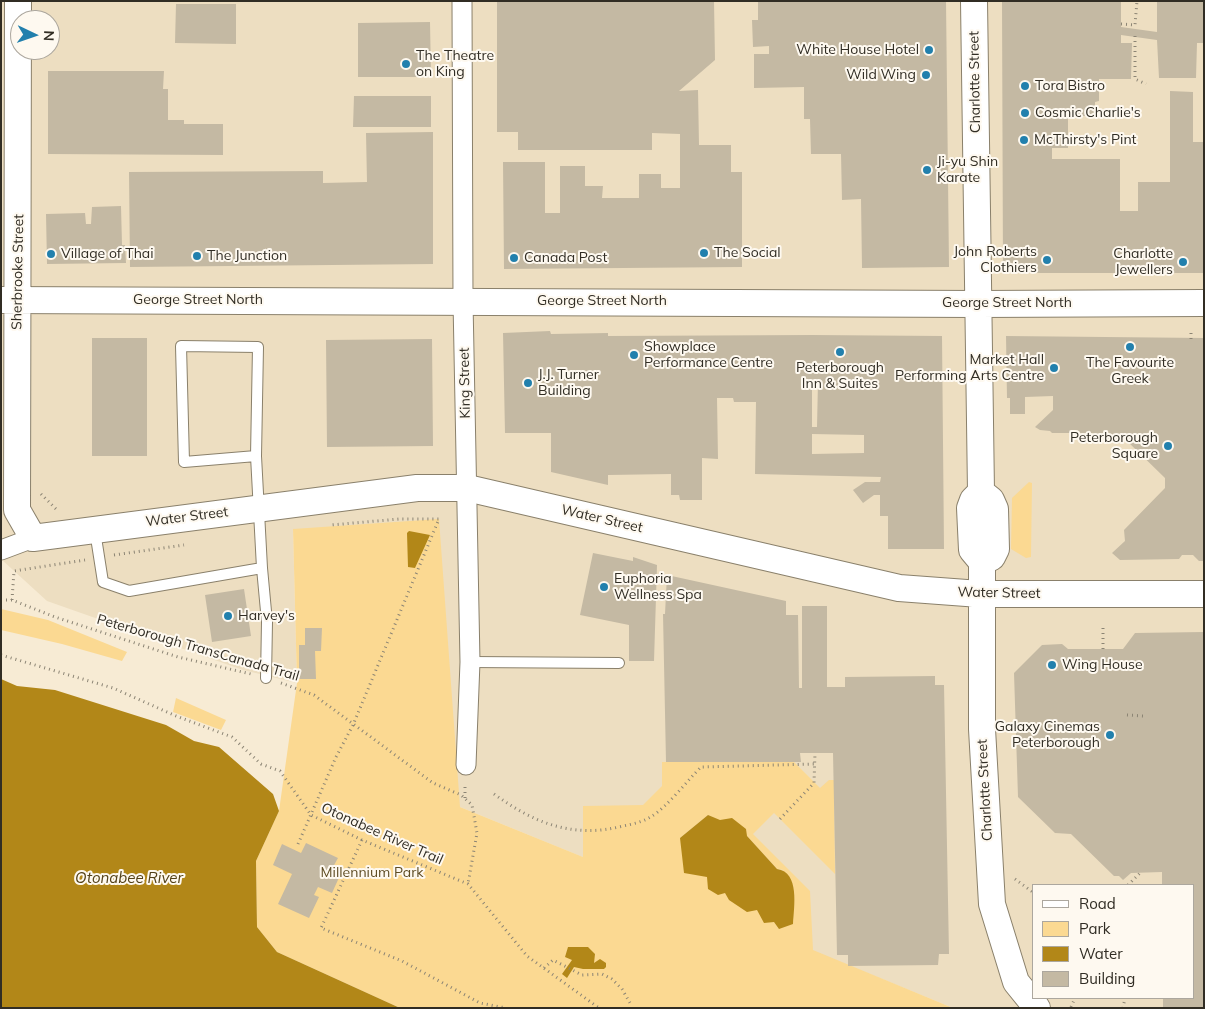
<!DOCTYPE html>
<html>
<head>
<meta charset="utf-8">
<style>
	body { margin:0 }
	#map { position:relative; width:1205px; height:1009px; overflow:hidden; background:#f7ebd4; font-family:Mulish,sans-serif }
	canvas { display:block }
	.frame { position:absolute; inset:0; border:2px solid #312d24; pointer-events:none }
	.legend { position:absolute; left:1032px; top:884px; width:162px; height:115px; box-sizing:border-box; background:#fef9f0; border:1px solid #aca79e; margin:0; padding:6px 9px; list-style:none; font-size:15px; color:#312d24 }
	.legend li { display:flex; align-items:center; gap:10px; height:25px }
	.legend b { width:25px; border:1px solid #aca79e }
	.north { position:absolute; left:10px; top:10px; width:50px; height:50px; box-sizing:border-box; background:#fef9f0; border:1px solid #aca79e; border-radius:50%; rotate:93deg; font-size:14px; font-weight:700; line-height:20px; text-align:center; color:#312d24 }
	.north::after { content:''; display:block; margin:auto; width:18px; height:22px; background:#2280ad; clip-path:polygon(50% 0,100% 100%,50% 72%,0 100%) }
</style>
</head>
<body>
<div id="map">
<canvas width="1205" height="1009"></canvas>
<div class="frame"></div>
<ul class="legend">
<li><b style="height:6px;background:#fff"></b>Road</li>
<li><b style="height:14px;background:#fbd992"></b>Park</li>
<li><b style="height:14px;background:#b28718"></b>Water</li>
<li><b style="height:14px;background:#c4b9a3"></b>Building</li>
</ul>
<div class="north">N</div>
</div>
<script>
const ctx = document.querySelector('canvas').getContext('2d');
ctx.lineJoin = 'round';
function fill(path, color) { ctx.fillStyle = color; ctx.fill(path, 'evenodd'); }
function strokePath(path, color, width, dash) { ctx.strokeStyle = color; ctx.lineWidth = width; ctx.lineCap = dash ? 'butt' : 'round'; ctx.setLineDash(dash || []); ctx.stroke(path); }
function write(font, color, halo, rows, align = 'center') {
  ctx.font = font + ' Mulish,sans-serif'; ctx.lineWidth = 4; ctx.setLineDash([]); ctx.textBaseline = 'middle'; ctx.strokeStyle = halo; ctx.fillStyle = color; for (const [text, x, y, turn = 0] of rows) {
    ctx.save(); ctx.translate(x, y); ctx.rotate((+turn || 0) * Math.PI / 180); ctx.textAlign = isNaN(turn) ? turn : align; if (halo) ctx.strokeText(text, 0, 0); ctx.fillText(text, 0, 0); ctx.restore();
  }
}
fill(new Path2D(`
	M1,1H1204V1008H953L460,807L293,529L297,683L243,670L47,601L1,559ZM20,20H50V50H20ZM1034,885H1194V998H1034Z`), '#eddec1');
fill(new Path2D(`
	M1029,482L1032,483L1031,557L1026,558L1011,549L1012,498Z
	M439,519L460,807L583,857V806L643,805L662,786V762H794L820,788L829,780H834L835,874L774,813L753,834L810,891L813,950L953,1008H400L277,952L257,927L256,861L279,811L297,683L293,529ZM708,815L747,836L777,869L784,870L709,889L708,877L680,838Z
	M1,609L48,620L127,652L122,661L62,644L1,630Z
	M176,698L226,720L221,730L173,712Z`), '#fbd992');
fill(new Path2D(`
	M409,531L430,535L415,568L408,567L407,533Z
	M1,679L17,686L55,690L166,725L194,741L219,747L273,794L279,811L256,861L257,927L277,952L400,1008H1Z
	M708,815L720,820L732,818L746,829L747,836L777,869C800,872 794,907 793,924L779,929L774,922L764,923L757,910L747,912L729,900L725,893L718,895L708,889L707,877L684,873L680,838Z
	M568,947H588L595,954L594,963L600,959L606,963V967L604,969H583L574,967L567,978L562,974L572,960L565,957Z`), '#b28718');
fill(new Path2D(`
	M497,1H714L715,60L679,91L698,90L699,145H731V172H742V267L504,269L503,162H545V213H560V166H585V186H603L602,198H639V174H661V188H680V134L652,133V150H518V132H497Z
	M758,1H946L949,267L862,268L861,199L842,200L841,154H811L810,119H804V87L754,88V54H769V46L753,47L752,20H758Z
	M1002,1H1121V27L1157,32V1H1204V43H1197L1196,78H1159L1157,40L1121,35V43H1132L1131,79H1099V101L1095,102V116H1068V148H1052V159H1120V211H1138V182H1170V91L1193,92V142H1204V273H1003Z
	M176,4H236V44L175,43Z
	M430,22L431,77H358V23Z
	M48,71H164L163,89H168V120H184V124H223V155L48,154Z
	M354,96H431V127H353Z
	M433,132V264L130,267L129,172L323,171V183L367,182L366,133Z
	M121,206L122,245H125L126,263L47,264L46,214L85,213L86,224H91L92,207Z
	M550,331L551,334L608,333V336L812,335L942,336L944,549H888V516H880V495H874L863,503L853,490L865,482H880L881,477L755,474L756,402H734L733,398H717L718,459L702,458V500H680L679,495H671V474L608,475V485L551,472V433H505L503,333ZM812,381H818L817,427H812ZM812,434L864,435V453L812,454Z
	M1006,336L1204,338V561H1199L1193,555H1182L1179,559L1120,560L1112,553L1125,541L1124,530L1165,488V478L1125,439L1100,440L1093,433H1052L1050,431L1040,430L1035,427L1053,410V396L1025,397V414H1010V398H1007Z
	M92,338H147V456H92Z
	M432,339L433,446L327,447L326,340Z
	M593,553L633,561V557L657,565L654,661H629V625L580,615Z
	M667,575L786,601V615H798L799,688H802V606H827V687H845V677L935,676V685H944L949,954H939L938,965L848,966V955H837L833,753H800L801,762H666L663,614H665Z
	M244,589L251,636L212,642L205,595Z
	M305,628H322L321,651H315L316,679H299V645H305Z
	M1204,632V1008H1163V998H1194V885H1162V872L1131,873L1123,880L1119,876H1114L1071,834L1055,833L1018,797L1014,673L1042,645L1062,644L1068,649H1123L1135,633Z
	M306,843L338,858L333,867L342,871L332,893L318,887L314,895L319,897L309,918L278,904L292,874L273,865L282,844L301,853Z`), '#c4b9a3');
const lane = new Path2D(`
	M256,456L184,462L181,346L258,347L256,456L262,568
	M95,531L103,582L129,591L262,568L267,622L266,678
	M470,662L619,663`);
const street = new Path2D(`
	M462,1L463,301L470,662L466,765
	M1,550L33,538`);
const secondary = new Path2D(`
	M18,1L17,510L33,538L417,488H467L899,588L980,594H1204
	M974,1L981,492L973,500L970,508L972,550L982,562V729L992,904L1016,982L1037,1008
	M1,300L978,304L1204,303
	M981,492L991,500L995,509L996,549L992,557L982,562`);
strokePath(lane, '#8a806b', 12);
strokePath(street, '#8a806b', 21);
strokePath(secondary, '#8a806b', 28);
strokePath(new Path2D(`
	M1121,24L1135,25L1137,1
	M1135,36V79L1146,84
	M1191,339V329
	M41,494L58,511
	M114,555L184,545
	M1,600H12L55,617L178,657L251,674
	M12,600L14,571L85,560
	M1103,649V626
	M1,655L113,688L176,716L232,737L261,764L280,771L311,815L362,840L468,884L527,956L599,1008
	M281,683L314,695L433,783L461,795L472,805L477,833L468,884
	M1127,715L1144,716
	M494,794C534,823 573,839 623,826C633,824 643,822 652,816C667,807 688,780 701,767L815,764
	M465,798V784
	M780,819L814,783L815,753
	M362,840L321,928L402,961L480,1003L506,1008
	M298,844L336,757L353,725L439,519H399L331,525
	M1015,879L1034,893
	M1128,885L1140,873
	M544,968L553,960L582,975L602,974L612,979L622,989L630,1003
	M1071,1007L1075,998
	M1123,1008L1125,998`), '#8b8474', 3, [1, 4]);
strokePath(lane, '#fff', 10);
strokePath(street, '#fff', 19);
strokePath(secondary, '#fff', 26);
for (const [x, y, r, color] of [
	[929,50,5,"#2280ad"],
	[406,64,5,"#2280ad"],
	[926,75,5,"#2280ad"],
	[1025,86,5,"#2280ad"],
	[1025,113,5,"#2280ad"],
	[1024,140,5,"#2280ad"],
	[927,170,5,"#2280ad"],
	[704,253,5,"#2280ad"],
	[51,254,5,"#2280ad"],
	[197,256,5,"#2280ad"],
	[514,258,5,"#2280ad"],
	[1047,260,5,"#2280ad"],
	[1183,262,5,"#2280ad"],
	[1130,347,5,"#2280ad"],
	[840,352,5,"#2280ad"],
	[634,355,5,"#2280ad"],
	[1054,368,5,"#2280ad"],
	[528,383,5,"#2280ad"],
	[1168,446,5,"#2280ad"],
	[604,587,5,"#2280ad"],
	[228,616,5,"#2280ad"],
	[1052,665,5,"#2280ad"],
	[1110,735,5,"#2280ad"]
]) { const dot = new Path2D(); dot.arc(x, y, r, 0, 2 * Math.PI); ctx.fillStyle = color; ctx.fill(dot); strokePath(dot, '#fef9f0', 2); }
write('14px', '#312d24', '#fef9f0', [
	["White House Hotel",919,50,"right"],
	["The Theatre",416,56],
	["on King",416,72],
	["Wild Wing",916,75,"right"],
	["Tora Bistro",1035,86],
	["Cosmic Charlie's",1035,113],
	["McThirsty's Pint",1034,140],
	["Ji-yu Shin",937,162],
	["Karate",937,178],
	["John Roberts",1037,252,"right"],
	["Clothiers",1037,268,"right"],
	["The Social",714,253],
	["Village of Thai",61,254],
	["Charlotte",1173,254,"right"],
	["Jewellers",1173,270,"right"],
	["The Junction",207,256],
	["Canada Post",524,258],
	["Showplace",644,347],
	["Performance Centre",644,363],
	["Market Hall",1044,360,"right"],
	["Performing Arts Centre",1044,376,"right"],
	["The Favourite",1130,363,"center"],
	["Greek",1130,379,"center"],
	["Peterborough",840,368,"center"],
	["Inn & Suites",840,384,"center"],
	["J.J. Turner",538,375],
	["Building",538,391],
	["Peterborough",1158,438,"right"],
	["Square",1158,454,"right"],
	["Euphoria",614,579],
	["Wellness Spa",614,595],
	["Harvey's",238,616],
	["Wing House",1062,665],
	["Galaxy Cinemas",1100,727,"right"],
	["Peterborough",1100,743,"right"]
], 'left');
write('14px', '#312d24', '#fef9f0', [
	["Charlotte Street",975,82,-91],
	["Sherbrooke Street",18,272,-89],
	["George Street North",198,300],
	["George Street North",602,301],
	["George Street North",1007,303],
	["King Street",465,383,-91],
	["Water Street",187,517,-7],
	["Water Street",602,519,13],
	["Water Street",999,593,1],
	["Peterborough TransCanada Trail",198,648,16],
	["Charlotte Street",985,790,-93],
	["Otonabee River Trail",382,834,24]
]);
write('14px', '#5e4c23', '#fef9f0', [
	["Millennium Park",372,873]
]);
write('italic 15px', '#534118', '#fef9f0', [
	["Otonabee River",129,878]
]);
</script>
</body>
</html>
